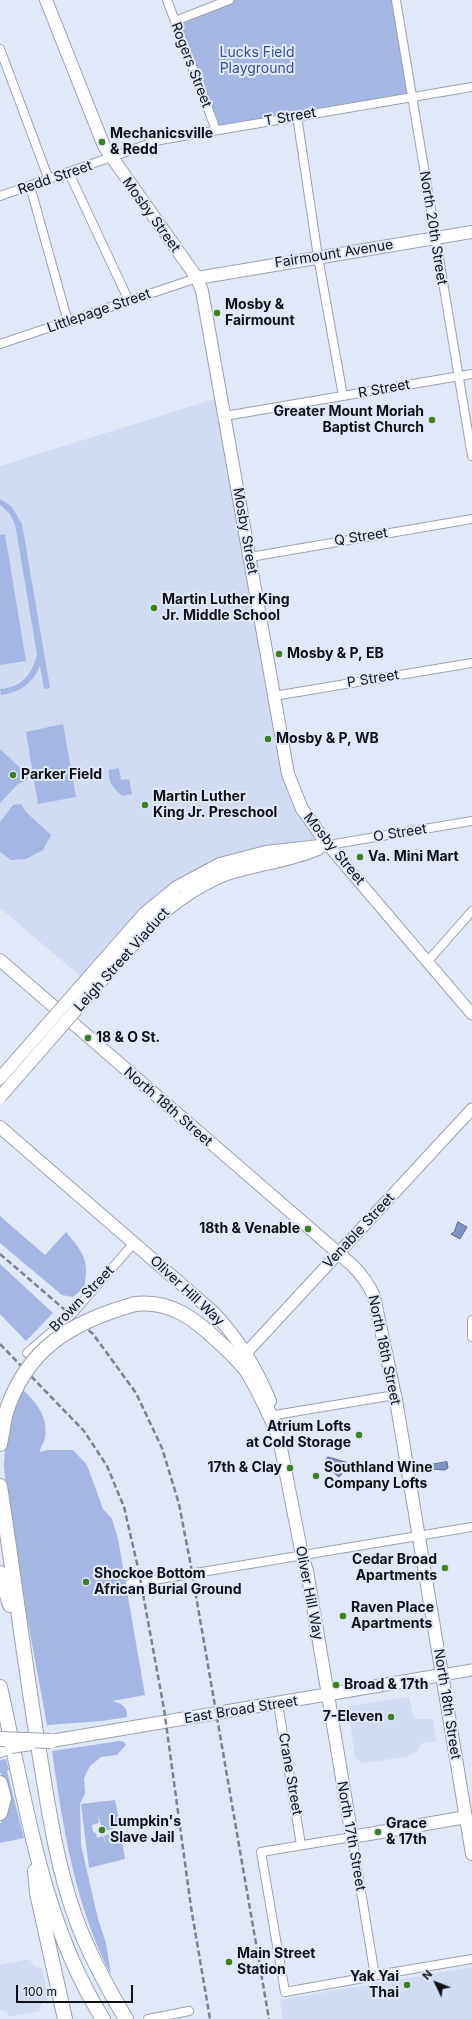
<!DOCTYPE html>
<html>
<head>
<meta charset="utf-8">
<style>
	body { margin:0 }
	#map { position:relative; width:472px; height:2019px; overflow:hidden; background:#e1e8f8; font-family:Inter,sans-serif }
	canvas { display:block }
	.north { position:absolute; left:416px; top:1963px; width:40px; height:40px; -webkit-text-stroke:3px #e1e8f8; paint-order:stroke; rotate:313deg; font-size:11px; font-weight:700; line-height:16px; text-align:center; color:#0f1116 }
	.north::after { content:''; display:block; margin:auto; width:14px; height:18px; background:#0f1116; clip-path:polygon(50% 0,100% 100%,50% 72%,0 100%) }
	.scale { position:absolute; left:16px; top:1985px; width:117px; height:18px; box-sizing:border-box; border:2px solid #0f1116; border-top:0; padding-left:5px; font-size:12px; line-height:14px; white-space:nowrap; color:#0f1116; -webkit-text-stroke:3px #e1e8f8; paint-order:stroke }
</style>
</head>
<body>
<div id="map">
<canvas width="472" height="2019"></canvas>
<div class="north">N</div>
<div class="scale">100 m</div>
</div>
<script>
const ctx = document.querySelector('canvas').getContext('2d');
ctx.lineJoin = 'round';
function fill(path, color) { ctx.fillStyle = color; ctx.fill(path, 'evenodd'); }
function strokePath(path, color, width, dash) { ctx.strokeStyle = color; ctx.lineWidth = width; ctx.lineCap = dash ? 'butt' : 'round'; ctx.setLineDash(dash || []); ctx.stroke(path); }
function write(font, color, halo, rows, align = 'center') {
  ctx.font = font + ' Inter,sans-serif'; ctx.lineWidth = 4; ctx.setLineDash([]); ctx.textBaseline = 'middle'; ctx.strokeStyle = halo; ctx.fillStyle = color; for (const [text, x, y, turn = 0] of rows) {
    ctx.save(); ctx.translate(x, y); ctx.rotate((+turn || 0) * Math.PI / 180); ctx.textAlign = isNaN(turn) ? turn : align; if (halo) ctx.strokeText(text, 0, 0); ctx.fillText(text, 0, 0); ctx.restore();
  }
}
fill(new Path2D(`
	M221,397L287,772L328,845L176,887L85,980L0,908V466Z
	M409,1697L413,1715L417,1719H433L436,1741L422,1743L417,1751L406,1757L362,1763L355,1758L348,1706Z
	M29,1959L35,1967L42,1968L48,1999L42,2003L39,2011L8,2017L7,2012L0,2009V1965Z
	M472,1967V2019H283L280,2000Z`), '#d1dbf2');
fill(new Path2D(`
	M231,0H396L412,97L216,130L175,22Z
	M0,499L11,506L22,524L50,688L44,689L40,666C33,683 19,693 1,695L0,689C21,688 33,674 37,654L15,524L9,513L0,505Z
	M5,534L26,661L0,665V535Z
	M63,724L76,797L38,804L26,732Z
	M0,749L18,766L27,771V780L18,784L0,803Z
	M119,768L121,780L129,779L132,794L123,796C114,790 107,781 109,770Z
	M21,804L26,812L51,835L43,850L26,859L11,860L0,852V822L13,805Z
	M0,1216L45,1255L66,1232C83,1252 90,1261 84,1288L73,1297L62,1295L0,1243Z
	M0,1264L53,1313L26,1341L0,1314Z
	M20,1387C35,1401 49,1416 45,1438C44,1443 40,1447 40,1452L47,1450H73L87,1465L103,1509L112,1519L118,1539L145,1695L112,1701C121,1703 128,1706 127,1717L102,1721L47,1725L27,1617L6,1487L4,1465L6,1433Z
	M120,1741L124,1742L126,1745L117,1755L101,1757L90,1766L84,1778L85,1793L80,1804L81,1845L98,1919L106,1943L111,1975C75,1905 63,1828 52,1751Z
	M6,1759L9,1770L7,1771L24,1838L0,1843V1824L4,1818L6,1784L0,1772V1760Z
	M115,1800L120,1826L103,1832L98,1815L99,1823L92,1825L93,1832L96,1833L97,1838L103,1836L106,1846L104,1836L120,1830L125,1859L89,1868L81,1804Z`), '#a4b6e1');
const water = new Path2D(`
	M458,1222L467,1227L460,1239L451,1234L454,1232Z
	M328,1457L349,1463L340,1472L342,1474L339,1477L324,1465Z
	M447,1462L448,1468L445,1470L431,1469L430,1465Z`);
fill(water, '#7f93c5');
strokePath(water, '#5d6c90', 1);
const street = new Path2D(`
	M167,0L216,130
	M396,0L472,456
	M175,21L229,0
	M0,49L49,180
	M297,116L318,257L343,396
	M69,173L129,301
	M30,186L68,322
	M0,196L160,140L472,87
	M0,344L197,278
	M225,416L472,374
	M250,557L472,519
	M274,696L472,663
	M328,845L472,821
	M428,961L472,911
	M472,1320V1337
	M27,1353L72,1314L134,1243
	M275,1415L395,1395
	M130,1584L472,1527
	M278,1704L301,1845
	M375,1976L352,1837L261,1852L285,1992L369,1977L383,1974L472,1959
	M148,2019L189,2011`);
const secondary = new Path2D(`
	M328,845L472,1014
	M246,1353L472,1109
	M442,1675L472,1670`);
const primary = new Path2D(`
	M46,0L104,146L197,278L202,291L288,774L302,809L328,845
	M197,278L472,232
	M220,864L266,852L328,845
	M224,875C255,864 288,862 318,849
	M0,960L352,1265C362,1275 369,1284 374,1297L396,1400L472,1854
	M0,1127L211,1310C237,1336 256,1367 270,1401
	M276,1423L302,1555L307,1571L352,1837L466,1817
	M51,1741L442,1675
	M0,1751L11,1747`);
const highway = new Path2D(`
	M135,1304C171,1300 195,1319 220,1343C229,1351 239,1361 247,1371C259,1390 268,1411 277,1431
	M0,1444L5,1416
	M0,1486C14,1576 25,1667 40,1757C49,1812 57,1867 76,1919C89,1954 107,1987 126,2019
	M0,1573L10,1605
	M0,1687C25,1798 41,1921 103,2019
	M0,1783L4,1798L0,1813
	M35,1871L37,1893L65,2019`);
strokePath(street, '#9ba1b0', 10);
strokePath(secondary, '#9ba1b0', 13);
strokePath(primary, '#9ba1b0', 14);
strokePath(highway, '#9ba1b0', 16);
strokePath(street, '#fff', 8);
strokePath(secondary, '#fff', 11);
strokePath(primary, '#fff', 12);
strokePath(highway, '#fff', 14);
strokePath(new Path2D(`
	M0,1254L93,1334L136,1393L162,1448L179,1504L190,1561L269,2019
	M0,1344L84,1431L107,1466L124,1507L139,1572L164,1709L191,1907L210,2019`), '#7e828d', 2.5, [6, 3]);
const primaryBridge = new Path2D(`
	M0,1078L144,914L177,887L220,864
	M0,1097L151,924C173,903 196,887 224,875
	M11,1747L30,1744`);
const highwayBridge = new Path2D(`
	M5,1416C25,1349 71,1322 135,1304
	M0,1739L51,1741`);
strokePath(primaryBridge, '#9ba1b0', 14, []);
strokePath(highwayBridge, '#9ba1b0', 16, []);
strokePath(primaryBridge, '#fff', 12);
strokePath(highwayBridge, '#fff', 14);
for (const [x, y, r, color] of [
	[102,142,4,"#3e7f20"],
	[217,313,4,"#3e7f20"],
	[432,420,4,"#3e7f20"],
	[154,608,4,"#3e7f20"],
	[279,654,4,"#3e7f20"],
	[268,739,4,"#3e7f20"],
	[13,775,4,"#3e7f20"],
	[145,805,4,"#3e7f20"],
	[360,857,4,"#3e7f20"],
	[88,1038,4,"#3e7f20"],
	[308,1229,4,"#3e7f20"],
	[359,1435,4,"#3e7f20"],
	[290,1468,4,"#3e7f20"],
	[316,1476,4,"#3e7f20"],
	[445,1568,4,"#3e7f20"],
	[86,1582,4,"#3e7f20"],
	[343,1616,4,"#3e7f20"],
	[336,1685,4,"#3e7f20"],
	[391,1717,4,"#3e7f20"],
	[102,1830,4,"#3e7f20"],
	[378,1832,4,"#3e7f20"],
	[229,1962,4,"#3e7f20"],
	[407,1985,4,"#3e7f20"]
]) { const dot = new Path2D(); dot.arc(x, y, r, 0, 2 * Math.PI); ctx.fillStyle = color; ctx.fill(dot); strokePath(dot, '#e1e8f8', 1.5); }
write('14px', '#3a5191', '#e1e8f8', [
	["Lucks Field",257,53],
	["Playground",257,69]
]);
write('14px', '#0f1116', '#e1e8f8', [
	["Rogers Street",191,65,69],
	["T Street",290,117,-10],
	["Redd Street",55,178,-19],
	["Mosby Street",151,215,54],
	["North 20th Street",433,228,81],
	["Fairmount Avenue",334,254,-9],
	["Littlepage Street",99,311,-19],
	["R Street",384,389,-10],
	["Mosby Street",245,531,80],
	["Q Street",361,537,-9],
	["P Street",373,679,-9],
	["O Street",400,833,-9],
	["Mosby Street",334,849,51],
	["Leigh Street Viaduct",122,960,-48],
	["North 18th Street",168,1107,41],
	["Venable Street",359,1231,-47],
	["Oliver Hill Way",187,1291,43],
	["Brown Street",82,1299,-46],
	["North 18th Street",384,1350,78],
	["Oliver Hill Way",309,1593,79],
	["North 18th Street",447,1704,81],
	["East Broad Street",241,1710,-9],
	["Crane Street",290,1774,80],
	["North 17th Street",351,1836,80]
]);
write('bold 14px', '#0f1116', '#e1e8f8', [
	["Mechanicsville",110,134],
	["& Redd",110,150],
	["Mosby &",225,305],
	["Fairmount",225,321],
	["Greater Mount Moriah",424,412,"right"],
	["Baptist Church",424,428,"right"],
	["Martin Luther King",162,600],
	["Jr. Middle School",162,616],
	["Mosby & P, EB",287,654],
	["Mosby & P, WB",276,739],
	["Parker Field",21,775],
	["Martin Luther",153,797],
	["King Jr. Preschool",153,813],
	["Va. Mini Mart",368,857],
	["18 & O St.",96,1038],
	["18th & Venable",300,1229,"right"],
	["Atrium Lofts",351,1427,"right"],
	["at Cold Storage",351,1443,"right"],
	["17th & Clay",282,1468,"right"],
	["Southland Wine",324,1468],
	["Company Lofts",324,1484],
	["Cedar Broad",437,1560,"right"],
	["Apartments",437,1576,"right"],
	["Shockoe Bottom",94,1574],
	["African Burial Ground",94,1590],
	["Raven Place",351,1608],
	["Apartments",351,1624],
	["Broad & 17th",344,1685],
	["7-Eleven",383,1717,"right"],
	["Lumpkin's",110,1822],
	["Slave Jail",110,1838],
	["Grace",386,1824],
	["& 17th",386,1840],
	["Main Street",237,1954],
	["Station",237,1970],
	["Yak Yai",399,1977,"right"],
	["Thai",399,1993,"right"]
], 'left');
</script>
</body>
</html>
